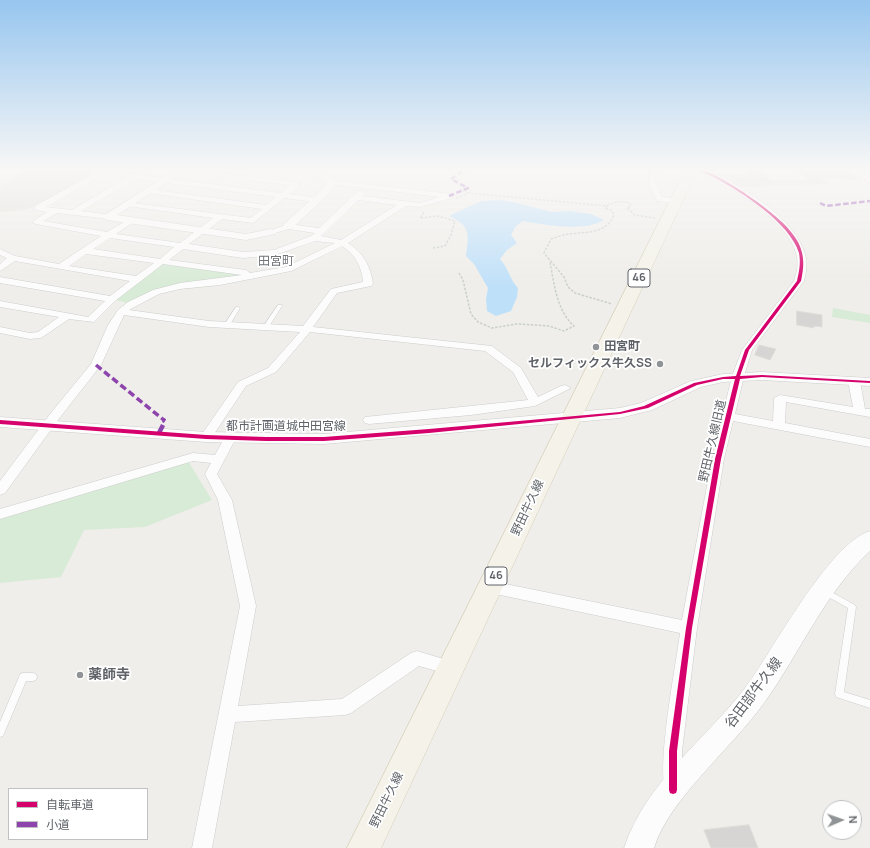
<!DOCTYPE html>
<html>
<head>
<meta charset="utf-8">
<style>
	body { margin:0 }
	#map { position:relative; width:870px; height:848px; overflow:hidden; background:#efeeea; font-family:Manrope,"Noto Sans JP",sans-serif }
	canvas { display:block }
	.legend { position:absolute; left:8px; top:788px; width:140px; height:52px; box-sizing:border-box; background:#fff; border:1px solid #bfc1c3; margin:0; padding:5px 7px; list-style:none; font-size:12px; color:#5f6368 }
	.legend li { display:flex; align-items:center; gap:8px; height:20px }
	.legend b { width:20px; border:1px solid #bfc1c3 }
	.north { position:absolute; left:822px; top:800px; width:40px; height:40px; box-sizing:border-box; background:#fff; border:1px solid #bfc1c3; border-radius:50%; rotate:88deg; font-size:11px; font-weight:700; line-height:16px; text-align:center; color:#5f6368 }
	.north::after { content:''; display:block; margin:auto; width:14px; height:18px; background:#919496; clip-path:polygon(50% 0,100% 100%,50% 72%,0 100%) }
</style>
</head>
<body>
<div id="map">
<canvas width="870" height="848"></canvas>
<ul class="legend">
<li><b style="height:5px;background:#d6006c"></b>自転車道</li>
<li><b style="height:5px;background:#8e44ad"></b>小道</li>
</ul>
<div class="north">N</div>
</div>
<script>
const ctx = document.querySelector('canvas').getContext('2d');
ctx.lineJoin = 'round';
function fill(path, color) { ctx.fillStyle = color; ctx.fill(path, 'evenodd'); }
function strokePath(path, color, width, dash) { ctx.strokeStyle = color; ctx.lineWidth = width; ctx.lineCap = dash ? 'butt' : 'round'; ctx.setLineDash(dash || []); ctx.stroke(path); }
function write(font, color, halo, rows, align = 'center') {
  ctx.font = font + ' Manrope,"Noto Sans JP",sans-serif'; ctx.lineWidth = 3.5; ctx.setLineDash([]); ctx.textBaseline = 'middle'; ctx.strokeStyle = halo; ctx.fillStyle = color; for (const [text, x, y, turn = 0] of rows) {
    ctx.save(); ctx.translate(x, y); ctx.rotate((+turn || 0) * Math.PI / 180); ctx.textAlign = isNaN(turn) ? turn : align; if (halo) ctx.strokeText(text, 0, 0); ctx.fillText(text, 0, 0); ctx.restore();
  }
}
fill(new Path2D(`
	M717,172L747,174L752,180H825L829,184L736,187Z`), '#dfddda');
fill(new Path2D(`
	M26,168H103L29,209L0,212V187Z`), '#e2e0da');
fill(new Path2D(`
	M160,262L256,274L180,286L131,304L112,299Z
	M833,308L870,315V323L832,317Z
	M188,461L212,500L145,527L84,530L61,577L0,583V514Z`), '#d8ebd6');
fill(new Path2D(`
	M500,200L513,202L552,212L570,211L591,214L604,220C584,232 546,225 523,221L515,227L511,235L517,243L507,250L500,259C509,269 509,278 518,288L517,297L511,311L496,316L487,311L486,299L488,288L474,264L466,256C469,234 471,226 449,216L481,201Z`), '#bfe0f9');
const building = new Path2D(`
	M724,168H758L772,183L740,184L731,176H748L749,170Z
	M797,169H845L859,179L821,178L828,184H813Z
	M797,311L822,315V327L814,326V328L797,325Z
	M759,345L776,349L770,360L755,355Z
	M749,825L758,848H711L704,830Z`);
fill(building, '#d6d5d3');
strokePath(building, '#deddd9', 1);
const service = new Path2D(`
	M278,305H282V306L268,328H264L263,327Z
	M236,307H238L240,308L229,326H225L224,325Z
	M826,589L855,605L856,607L844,692L870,700V708L836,697L835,694L848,608L823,594L822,592L823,590Z
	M23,673H33L36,674L37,677L36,680L33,681H26L3,736L0,737V722L19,677L20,674Z`);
const minor = new Path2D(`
	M105,168H111L110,171L133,174L143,168H151L141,175L281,193L290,185L181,172L177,170L181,168L246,176L258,168H265L254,177L299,182V186L289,194L319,198V202H316L284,198L253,223L222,219L189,244L243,252L274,250L311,236L315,233L289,229L271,234L267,232L288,224L319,228L358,191H364L365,193L362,196L420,203L439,197L331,184H328V180L452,194V198L420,207L406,206L348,243C363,252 371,267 373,284L371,286L337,293L313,327L492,346L521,368L538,397L561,386L565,385L571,388L535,406L471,415L369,424L365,423L363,420L365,417L528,400L513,372L485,351L310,332L276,372L246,386L210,440L206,441L200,437L238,382L268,368L300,332L209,327L124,315L101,365L58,420L5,493L0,495V481L50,414L91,364L108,325L118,310L128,302L153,290L180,283L242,275L163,264L115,301L94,322L69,319L41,338L30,339L0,333V327L30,333L38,332L59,317L0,307V301L88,317L105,301L0,283V277L110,296L130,281L15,261L0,271V264L7,258L0,255V249L15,256L59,264L101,236L36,224L32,222L47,212L35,210V206ZM104,174L127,177L72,210L46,207ZM136,179L276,197L266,205L148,189L144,191L148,193L262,209L251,218L125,202V206H128L213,218L180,243L116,234L132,223L133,221L129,219L107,232L43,221L57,213L110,219V215L81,211ZM358,200L397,205L341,240L321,236ZM110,238L174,247L160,259L93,249ZM315,241L335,243L286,267L250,273L246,270L169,260L183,249L243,258L275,255ZM342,246C355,254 362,267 363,282L331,289L303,326L209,321L129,310L159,294L180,289L220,285L291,271ZM86,254L154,263L136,276L69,266Z
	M308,168H317L319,173L312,175Z
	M651,168H658L655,180L662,197L679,199V203L657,201L649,184Z
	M690,168L748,171V175H745L714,173C745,188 795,219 805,254C808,263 806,272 804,281L752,350L744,376L735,414L773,421L774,398L780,395L853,407L848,381L854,378L860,381L865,409H870V417L786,402L785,423L870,439V447L733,421L724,459L697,628L682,751V785L680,792L673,794L666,792C656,766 676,665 680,633L491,593L486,591L483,587L486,583L491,581L682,620L712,459L732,376L742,350L794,281C797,272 799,263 796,253C787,222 743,194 715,180C708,176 697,173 690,168Z
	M846,168H855L870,178V183Z
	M230,434L236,438L217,474L232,500L256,606L238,706L342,699L411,653L417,651L457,663L459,668L457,673L451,675L419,666L351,713L345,715L235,722L212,848H192L240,606L218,500L205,474L211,463L193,461L0,519V509L193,453L215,455L226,435Z`);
const tertiary = new Path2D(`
	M178,168H189L117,215L246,234L271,229L277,232L275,234L246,240L107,220L102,217Z
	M267,168H295L322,171L325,172L336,182L332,191L292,228L288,229L283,226L284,224L324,188L326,183L319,177L272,171Z
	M762,372L870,378V386L762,380L723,382L701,387L652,410L620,418L324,444L206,442L0,427V417L206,432L324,434L620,408L641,403L691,381L723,374Z`);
const secondary = new Path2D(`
	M870,531V551C824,594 800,653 764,703C733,747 669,799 654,848H624C646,782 704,741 745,688C773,651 828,544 870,531Z`);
const primary = new Path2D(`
	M686,168H698L381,848H347Z`);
strokePath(service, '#cbcccc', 1);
strokePath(minor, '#cbcccc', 1);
strokePath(tertiary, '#cbcccc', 1);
strokePath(secondary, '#cacacb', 1);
strokePath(primary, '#d7ceb8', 1);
strokePath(new Path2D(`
	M462,190L468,193
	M456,198L469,193L607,206L605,208L611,210L614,215C604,239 577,229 557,237L551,239L544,253L564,277L568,287L575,293L612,304
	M607,206C615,201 621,201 630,203L631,206L627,208L635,215L655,218
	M424,212L420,218L438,216L455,221L451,235L445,246L433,248
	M459,273L463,280L471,314L478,322L492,328L517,324L549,326L564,331L574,326C557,311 554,284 550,262`), '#cacfcc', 1.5, [2.5, 1.5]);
fill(service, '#fdfcfc');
fill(minor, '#fdfcfc');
fill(tertiary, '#fdfcfc');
fill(secondary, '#fdfcfc');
fill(primary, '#f4f2e9');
strokePath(new Path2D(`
	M449,196L468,188L451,179L467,168
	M820,203L826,206L870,201`), '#8e44ad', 2.5, [5.5, 2.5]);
strokePath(new Path2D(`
	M96,365L165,421`), '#8e44ad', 3.5, [7, 3.5]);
strokePath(new Path2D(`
	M159,433L165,421L163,420`), '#8e44ad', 4.5, [9, 4.5]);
fill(new Path2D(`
	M693,168C713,168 768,208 783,223C789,229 794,235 798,242C805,256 804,267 801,281L749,350L740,376L762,375L870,381V383L762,377L740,379L721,459L692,628L677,751V790L676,793L673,794L670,793L669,790V751L686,628L715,459L735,379H723L697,385L648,408L620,414L429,433L324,441H266L206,439L0,424V420L206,435L266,437H324L429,429L620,412L644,406L694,383L723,377L736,376L745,350L797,281C799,272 801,263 799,253C790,223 742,192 715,178C708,174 699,172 693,168Z`), '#d6006c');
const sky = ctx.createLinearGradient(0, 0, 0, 287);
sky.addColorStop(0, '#97c6ef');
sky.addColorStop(0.59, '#f8f7f6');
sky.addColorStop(1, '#f8f7f600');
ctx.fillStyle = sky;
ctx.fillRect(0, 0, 870, 287);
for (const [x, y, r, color] of [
	[596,347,4,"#919496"],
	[660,364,4,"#919496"],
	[80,675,4,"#919496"]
]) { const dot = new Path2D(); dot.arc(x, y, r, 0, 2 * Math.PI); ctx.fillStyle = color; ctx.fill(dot); strokePath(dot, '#fff', 1.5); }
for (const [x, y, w] of [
	[639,278,22],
	[496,576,22]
]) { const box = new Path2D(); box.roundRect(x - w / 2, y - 9, w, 18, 3); ctx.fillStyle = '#fff'; ctx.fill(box); strokePath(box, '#5f6368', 1); }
write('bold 11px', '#5f6368', null, [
	["46",639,278],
	["46",496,576]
]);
write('12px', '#70757a', '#fff', [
	["田宮町",276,262]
]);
write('bold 12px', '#5f6368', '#fff', [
	["田宮町",604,347],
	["セルフィックス牛久SS",652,364,"right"]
], 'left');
write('12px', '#5f6368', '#fff', [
	["都市計画道城中田宮線",286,427],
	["野田牛久線旧道",713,441,-77],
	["野田牛久線",528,508,-65],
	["野田牛久線",387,800,-64]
]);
write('bold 14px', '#5f6368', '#fff', [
	["薬師寺",88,675]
], 'left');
write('14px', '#5f6368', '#fff', [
	["谷田部牛久線",754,693,-53]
]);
</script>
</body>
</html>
